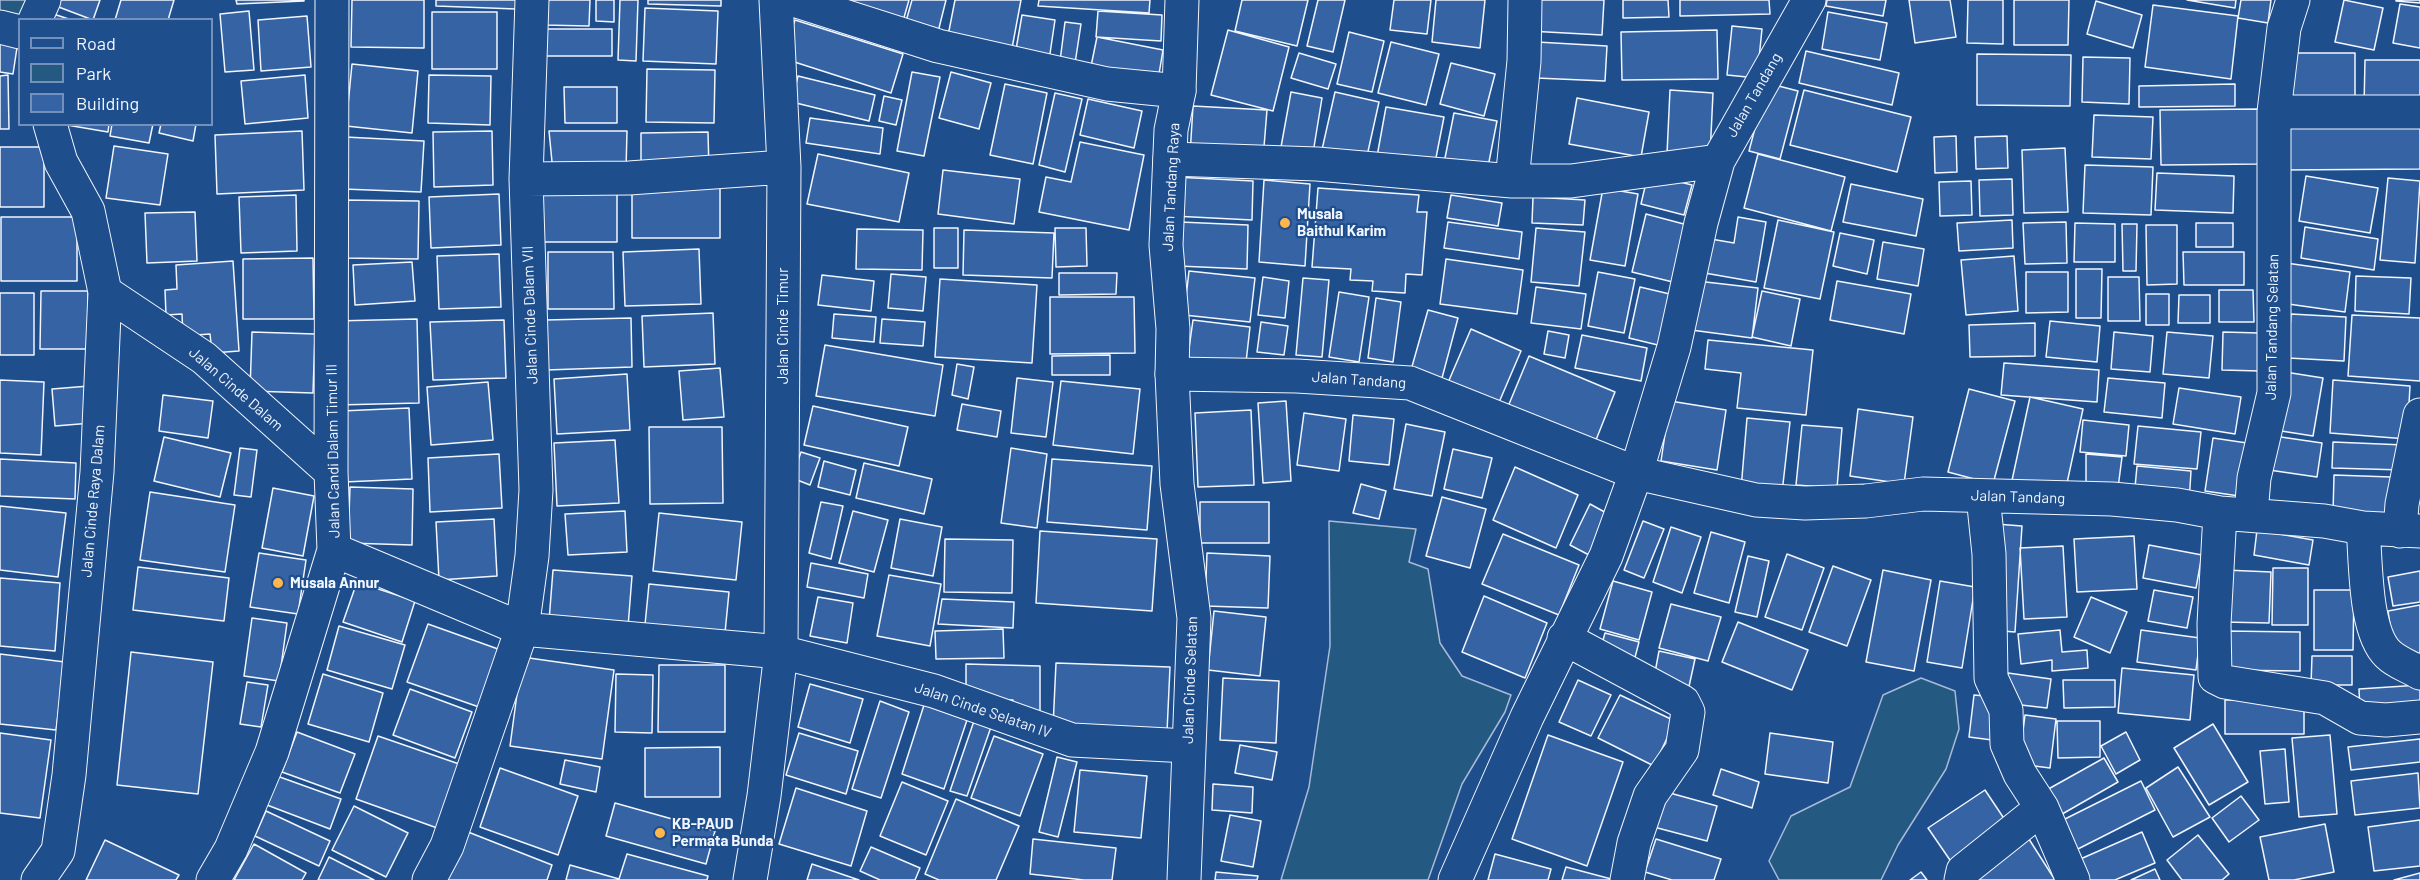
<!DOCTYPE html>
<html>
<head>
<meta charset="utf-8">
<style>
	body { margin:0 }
	#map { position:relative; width:2420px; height:880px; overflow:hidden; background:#1f4e8c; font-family:Barlow,sans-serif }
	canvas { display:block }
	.legend { position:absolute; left:18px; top:18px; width:195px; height:108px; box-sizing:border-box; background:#1f4e8c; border:2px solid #7391ba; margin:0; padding:8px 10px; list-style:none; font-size:18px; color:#f2f6ff }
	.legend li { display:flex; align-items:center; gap:12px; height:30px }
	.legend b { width:30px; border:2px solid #7391ba }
</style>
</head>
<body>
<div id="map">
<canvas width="2420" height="880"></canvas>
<ul class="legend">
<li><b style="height:8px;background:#1f4e8c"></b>Road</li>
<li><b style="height:16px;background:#245a82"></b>Park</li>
<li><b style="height:16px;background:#3563a3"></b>Building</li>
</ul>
</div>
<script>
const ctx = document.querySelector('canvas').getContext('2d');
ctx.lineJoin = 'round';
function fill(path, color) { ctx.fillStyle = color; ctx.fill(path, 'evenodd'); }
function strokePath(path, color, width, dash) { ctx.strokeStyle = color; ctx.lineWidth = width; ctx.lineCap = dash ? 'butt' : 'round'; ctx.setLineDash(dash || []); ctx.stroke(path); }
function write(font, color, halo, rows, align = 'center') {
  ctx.font = font + ' Barlow,sans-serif'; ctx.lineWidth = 4.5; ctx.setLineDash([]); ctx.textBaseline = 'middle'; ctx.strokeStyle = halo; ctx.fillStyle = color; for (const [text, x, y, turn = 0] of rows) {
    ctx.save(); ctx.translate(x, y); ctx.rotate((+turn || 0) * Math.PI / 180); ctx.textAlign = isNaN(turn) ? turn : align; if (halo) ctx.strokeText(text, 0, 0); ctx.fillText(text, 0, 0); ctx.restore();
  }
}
const green = new Path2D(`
	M0,0H30L21,19L0,14Z
	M1329,521L1416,529L1409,562L1428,569L1440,643L1462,676L1511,695L1505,712L1462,784L1428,880H1281L1309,787L1330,646Z
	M1921,678L1955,691L1959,729L1946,769L1898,845L1881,880H1779L1769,861L1791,816L1850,787L1883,695Z`);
fill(green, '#245a82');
strokePath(green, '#a8bbd7', 1.5);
const building = new Path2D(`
	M58,0H100L93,20L56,6Z
	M121,0H174L168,20H115Z
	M236,0H304V1L237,4Z
	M352,0H424V48L351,47Z
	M436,0H516V9L436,6Z
	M544,0H590L589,26L543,25Z
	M596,0H614V22L596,21Z
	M620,0H638L636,61L618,60Z
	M648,0H721V6L648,4Z
	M827,0H909L901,28Z
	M912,0H946L936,40L903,32Z
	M955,0H1021L1010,59L946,46Z
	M1039,0H1150L1149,13L1038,6Z
	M1242,0H1308L1297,46L1235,31Z
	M1318,0H1345L1333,52L1307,46Z
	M1394,0H1431L1427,34L1390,30Z
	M1436,0H1485L1480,48L1432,42Z
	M1530,0H1604L1602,35L1529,31Z
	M1623,0H1668L1669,17L1623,18Z
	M1680,0H1769L1770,14L1680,16Z
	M1827,0H1886L1883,16L1826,6Z
	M1909,0H1950L1956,37L1915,43Z
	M1968,0H2003V44L1967,43Z
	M2014,0H2069L2068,45H2014Z
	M2187,0H2236L2235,8Z
	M2241,0H2271L2268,23L2238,18Z
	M2344,0L2383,8L2374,50L2335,42Z
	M2420,0V3L2396,1V0Z
	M2096,1L2142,15L2133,48L2087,34Z
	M2400,4L2420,7V48L2393,43Z
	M2153,5L2238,16L2231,79L2145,67Z
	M645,8L718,11L716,64L643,61Z
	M249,11L254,70L225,72L220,14Z
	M1098,11L1162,15L1161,41L1096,37Z
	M47,12L72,20H45Z
	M432,12H497V69H432Z
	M1828,12L1887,23L1880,60L1822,49Z
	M1022,15L1055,20L1048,67L1014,61Z
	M307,16L311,67L261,71L258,20Z
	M795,20L903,54L891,93L782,58Z
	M1065,22L1081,24L1074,70L1059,69Z
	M1732,26L1762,29L1757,78L1727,75Z
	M535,29H612V56H534Z
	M1228,30L1289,47L1273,111L1211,95Z
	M1717,30L1718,79L1622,80L1621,32Z
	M1349,32L1384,41L1372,92L1337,84Z
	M1097,37L1163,50L1157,86L1089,76Z
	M0,38L18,41L13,74L0,72Z
	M1391,42L1439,54L1426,105L1378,93Z
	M1537,42L1607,46L1605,81L1536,78Z
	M1806,51L1899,73L1892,105L1799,83Z
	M1299,53L1336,64L1328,89L1291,78Z
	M2284,53H2355V109H2284Z
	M1977,54L2071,55L2070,106L1977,105Z
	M2083,57L2130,58L2129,104L2082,102Z
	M2365,60H2420V107H2364Z
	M1451,63L1495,74L1484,116L1440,104Z
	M352,64L418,71L412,133L346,126Z
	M647,69L715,70L714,123L646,122Z
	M912,72L940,77L924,156L897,151Z
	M951,72L991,83L979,129L939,118Z
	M8,75L9,129H0V76Z
	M305,75L308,118L245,124L241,81Z
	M429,75L491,76L490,125L428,123Z
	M798,76L875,95L869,121L792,102Z
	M1767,83L1798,91L1780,159L1749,151Z
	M1005,84L1047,93L1033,164L990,155Z
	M2235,84V106L2139,107V86Z
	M564,87H617V123H565Z
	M1670,90L1713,93L1710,156L1667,154Z
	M1804,90L1911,117L1897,172L1790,145Z
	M1291,92L1322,98L1313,153L1281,147Z
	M1335,92L1379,102L1365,165L1321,154Z
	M1055,93L1082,99L1065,172L1039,165Z
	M884,96L902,100L896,125L879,121Z
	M1577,98L1649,112L1641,157L1569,144Z
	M1088,99L1142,111L1134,148L1080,135Z
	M1193,106L1267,110L1263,159L1190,155Z
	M1386,107L1444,117L1433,173L1376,162Z
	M2258,109L2259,164L2161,165L2160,110Z
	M1454,113L1497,121L1486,177L1443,168Z
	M2094,115L2153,117L2151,159L2092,157Z
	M810,118L883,128L880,154L806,143Z
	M2420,119V169L2281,170V120Z
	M61,124H109L108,132Z
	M112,124H153L149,143L110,136Z
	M161,124H196L193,141L159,133Z
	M302,131L304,190L217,194L215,135Z
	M492,131L493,185L434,187L433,132Z
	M549,131H627L626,170L553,172Z
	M708,132L709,171L641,172V133Z
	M1956,136L1957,172L1935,173L1934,137Z
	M2007,136L2008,168L1976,169L1975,137Z
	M345,137L424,141L421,192L343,189Z
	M1080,142L1144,155L1129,230L1039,212L1046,177L1071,182Z
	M114,146L168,154L160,205L106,198Z
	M0,147H44V207H0Z
	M2065,148L2068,212L2024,213L2022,150Z
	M818,154L909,173L899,222L807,204Z
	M1758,154L1845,177L1831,231L1744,208Z
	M2085,165L2153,167L2151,215L2083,213Z
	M943,170L1020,179L1014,224L938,214Z
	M2157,173L2234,176L2233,213L2155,210Z
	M1648,174L1692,185L1684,215L1641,204Z
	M2306,176L2378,188L2370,233L2299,221Z
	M1175,177L1253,181L1252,220L1173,216Z
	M2388,178L2420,181L2415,263L2380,260Z
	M2012,179L2013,215L1980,216L1979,180Z
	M1264,180L1310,184L1305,266L1259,262Z
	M1971,181L1972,215L1940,216L1939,182Z
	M1851,184L1923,199L1916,236L1843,222Z
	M632,188H720V238H632Z
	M1318,188L1419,195L1417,212H1427L1422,275L1406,274L1405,293L1372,291L1373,281L1350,280L1351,269L1312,267Z
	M1603,188L1638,194L1625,266L1590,260Z
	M543,189H617V242H543Z
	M499,194L501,245L431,248L429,197Z
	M296,195L297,251L241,253L239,197Z
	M1451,195L1502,203L1498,226L1447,218Z
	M1533,197L1585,200L1583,225L1532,223Z
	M343,200L419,201L418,259L342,258Z
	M195,212L197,261L147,263L145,213Z
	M1646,214L1695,227L1681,284L1632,272Z
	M1,217H77V281H1Z
	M1738,217L1766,222L1756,282L1699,272L1705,238L1734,243Z
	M1778,220L1834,232L1820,299L1764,288Z
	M2012,220L2013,248L1959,251L1957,223Z
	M1180,222L1248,225L1247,269L1178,266Z
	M1448,222L1522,232L1519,259L1444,248Z
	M2066,222L2067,263L2025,264L2023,223Z
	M2075,223L2115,224V262H2074Z
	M2196,223H2233V247H2196Z
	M2122,224H2137L2136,271H2123Z
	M2146,225H2177V284L2147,285Z
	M2305,227L2378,239L2374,270L2301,258Z
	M934,228H958V268H934Z
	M1055,228H1086L1087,266L1056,267Z
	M1536,228L1585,232L1579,286L1531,282Z
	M857,229L923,230L922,270L856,269Z
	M964,230L1054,233L1052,278L963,275Z
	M1840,233L1874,240L1867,274L1833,266Z
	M1883,242L1924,249L1918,286L1877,279Z
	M699,249L701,304L625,306L623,252Z
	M548,252H613L614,309H548Z
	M2183,252H2244V285H2184Z
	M499,254L501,307L439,309L437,256Z
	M2014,256L2018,311L1966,315L1961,260Z
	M313,258L314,319H243V259Z
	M1446,259L1523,270L1517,314L1440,304Z
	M233,261L239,351L212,353L210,334L183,336L182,314L166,315L165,290L177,289L176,265Z
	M412,262L415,301L355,305L353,265Z
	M2286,263L2350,272L2345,312L2281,303Z
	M2076,269H2102L2101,318H2076Z
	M1189,271L1255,278L1250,322L1184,315Z
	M1598,272L1635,279L1624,333L1588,326Z
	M2026,272H2068V312L2026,313Z
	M1059,273H1117L1116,294L1059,295Z
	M891,274L926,277L923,311L888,308Z
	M822,275L874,281L871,311L818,305Z
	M2356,276L2411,278L2409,314L2355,311Z
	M1263,277L1289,281L1285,318L1258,315Z
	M2108,277H2139L2140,321H2108Z
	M1303,278L1329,280L1322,357L1296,355Z
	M940,279L1037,285L1032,363L935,357Z
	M1697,281L1758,288L1752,338L1691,330Z
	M1837,281L1911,294L1904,334L1830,320Z
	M1536,287L1586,294L1581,329L1531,323Z
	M1640,287L1674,295L1662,346L1629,338Z
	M2219,290H2253L2254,322H2219Z
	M41,291H88V349H40Z
	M1762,291L1800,299L1791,346L1752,337Z
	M1339,292L1369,297L1359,362L1329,357Z
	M0,293H34V355H0Z
	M2146,294H2169V325H2146Z
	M2179,295H2210V323H2178Z
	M1050,297H1134L1135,353L1050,354Z
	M1376,298L1401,302L1393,362L1368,358Z
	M1428,310L1458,318L1442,378L1411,370Z
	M713,313L715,364L644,367L642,316Z
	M834,314L876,317L874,342L832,338Z
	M2291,314L2346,317L2344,361L2288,358Z
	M2352,315L2420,318V381L2348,376Z
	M631,318L632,367L546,370L545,320Z
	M417,319L419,403L337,405L335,321Z
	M882,319L925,322L923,346L880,343Z
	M504,320L506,378L433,380L430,322Z
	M1193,320L1250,327L1245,371L1187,363Z
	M2050,321L2100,326L2097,362L2046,357Z
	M1261,322L1288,326L1284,355L1257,352Z
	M2035,323V356L1970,357L1969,325Z
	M1471,329L1521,351L1494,414L1444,392Z
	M1548,331L1569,335L1565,358L1544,354Z
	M252,332L315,334L313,393L250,391Z
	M2114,332L2153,336L2150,372L2111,369Z
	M2167,332L2213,336L2209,378L2163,374Z
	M2223,332L2260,333V371L2222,370Z
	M1582,335L1647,348L1641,381L1575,368Z
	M1708,340L1813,350L1806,415L1737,408L1741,373L1705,369Z
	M825,345L943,365L935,416L816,396Z
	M1110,355V375H1052V356Z
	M1529,356L1615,392L1594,445L1507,409Z
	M2004,363L2099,370L2097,402L2001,395Z
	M957,364L974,367L968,399L952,395Z
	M720,368L724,417L683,420L679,371Z
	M2285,372L2323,378L2313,436L2275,430Z
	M627,374L630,430L557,434L554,379Z
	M1017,378L1053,382L1046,437L1011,433Z
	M2108,378L2165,383L2162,418L2104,412Z
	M0,380L44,382L41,455L0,453Z
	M2333,380L2410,386L2407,439L2330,433Z
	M1061,381L1140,389L1133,454L1053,445Z
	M488,382L493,440L431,445L427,387Z
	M89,386L92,423L55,426L52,389Z
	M2179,388L2241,397L2235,434L2173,424Z
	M1969,389L2015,401L1993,484L1948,472Z
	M163,395L213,401L208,438L159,431Z
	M2030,397L2083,409L2064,497L2011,485Z
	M1286,401L1291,481L1263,483L1258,403Z
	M1670,401L1726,410L1717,470L1661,461Z
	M962,404L1001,411L997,437L957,430Z
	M813,406L908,427L899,466L804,445Z
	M409,408L412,479L344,482L341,411Z
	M1858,409L1913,417L1904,484L1850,476Z
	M1251,410L1254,485L1198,487L1195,413Z
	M1304,413L1346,419L1339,471L1297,465Z
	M1353,415L1394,419L1389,465L1349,461Z
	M1747,418L1790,422L1782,493L1741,489Z
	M2083,420L2129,425L2126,456L2080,452Z
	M1406,424L1445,432L1432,496L1394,489Z
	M1802,425L1842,428L1837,488L1796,485Z
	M2138,426L2201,432L2197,469L2134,464Z
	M649,427H722L723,503L650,504Z
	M2274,436L2322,443L2317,477L2269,470Z
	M164,437L231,453L220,497L154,481Z
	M2213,438L2247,443L2239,496L2205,491Z
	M615,440L619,503L557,506L554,443Z
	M2333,442L2404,445L2403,470L2332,468Z
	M240,448L257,450L251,497L234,495Z
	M1011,448L1047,454L1037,528L1001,523Z
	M1453,449L1492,458L1482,498L1444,489Z
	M801,452L820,458L810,485L792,478Z
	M499,454L502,508L430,512L428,458Z
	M2086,454L2122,457L2118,488L2086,487Z
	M0,459L76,463L75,499L0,496Z
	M1052,459L1152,466L1147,530L1047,522Z
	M824,461L856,470L850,495L818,487Z
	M864,463L932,479L924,514L856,498Z
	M2137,466L2191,471L2189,503L2134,498Z
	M1515,467L1578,495L1556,548L1493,520Z
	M2334,475L2391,477L2390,514L2333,513Z
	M1361,484L1386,491L1379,519L1353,513Z
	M350,487L413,489L412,545L348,543Z
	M273,488L314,496L303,556L262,548Z
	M150,492L235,505L225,572L140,560Z
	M1442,497L1486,509L1470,568L1426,556Z
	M821,502L843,506L831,559L809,553Z
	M1200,502H1269V543H1200Z
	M1590,504L1610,515L1589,555L1570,545Z
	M0,506L66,513L58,577L0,570Z
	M625,511L627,552L568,555L565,514Z
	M853,511L888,520L874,572L839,563Z
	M659,513L742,522L736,580L653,571Z
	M494,519L497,576L439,580L436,522Z
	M900,519L942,527L933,576L891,568Z
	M1643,521L1664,529L1644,578L1624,570Z
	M1996,524L2022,526L2015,632L1989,630Z
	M1671,527L1701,537L1682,593L1653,582Z
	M2257,530L2313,540L2309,565L2254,555Z
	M1040,531L1157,539L1152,611L1036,603Z
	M1711,532L1745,542L1729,603L1694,593Z
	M1503,534L1579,565L1559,615L1482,584Z
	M2134,536L2137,589L2077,592L2074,539Z
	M945,539L1013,540L1012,593L944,592Z
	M2149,545L2202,555L2196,588L2143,578Z
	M2063,546L2067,617L2024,619L2020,548Z
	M259,553L306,560L298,614L250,607Z
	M1207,553L1270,556L1268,608L1205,606Z
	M1787,554L1824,568L1802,630L1765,617Z
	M1748,556L1769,561L1757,617L1735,612Z
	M811,563L868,574L864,598L807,587Z
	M1833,566L1871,580L1847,646L1809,632Z
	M138,567L229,578L224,621L133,610Z
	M2273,568H2308V625H2272Z
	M553,570L632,576L628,627L549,621Z
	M1883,570L1931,580L1914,671L1866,662Z
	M2225,570L2271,572L2269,623L2223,622Z
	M2420,571V602L2393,606L2388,577Z
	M889,575L941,584L930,646L877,636Z
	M0,578L60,583L55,651L0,646Z
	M1613,581L1652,592L1639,640L1600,629Z
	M1940,581L1975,587L1962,668L1927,662Z
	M357,582L415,601L402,642L343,622Z
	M649,584L729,592L724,643L644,635Z
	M2154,590L2193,597L2187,628L2148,621Z
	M2314,590H2354L2353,650H2314Z
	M1484,596L1547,623L1525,678L1462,652Z
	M818,597L853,603L847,643L810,636Z
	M2091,597L2127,612L2110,653L2074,637Z
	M942,599L1014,602L1013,628L938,624Z
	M1671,604L1721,617L1708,661L1659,648Z
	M2420,605V655L2395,659L2388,611Z
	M1214,611L1266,617L1260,676L1208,670Z
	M252,618L287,623L279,681L244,676Z
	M1738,622L1808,650L1792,690L1722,662Z
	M428,624L498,649L479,707L407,682Z
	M339,626L405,645L392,689L327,670Z
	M1003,629L1004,658L936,659L935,631Z
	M2060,630L2062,652L2087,650L2088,668L2052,671V660L2021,664L2018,634Z
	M2141,630L2200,638L2196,670L2137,662Z
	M2225,631L2300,632V671L2225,670Z
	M1605,633L1639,642L1633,665L1599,655Z
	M1659,651L1695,659L1688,691L1653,683Z
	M131,652L213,662L198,794L117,785Z
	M0,654L65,662L56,730L0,724Z
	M2312,656H2352V685H2311Z
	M522,657L614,670L602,759L510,746Z
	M1056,663L1170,667L1167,732L1053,727Z
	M966,664L1040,666V725L1011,716L1013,700L966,699Z
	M659,665H725V732H658Z
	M2122,668L2194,675L2190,720L2118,713Z
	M2008,673L2051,679L2047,708L2004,703Z
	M323,674L383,693L369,742L308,724Z
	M616,674L653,675L652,733L615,732Z
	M1223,678L1279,681L1276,743L1220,740Z
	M1578,680L1611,695L1591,736L1559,722Z
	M2063,680H2115V707L2064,708Z
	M247,682L268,685L261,727L240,724Z
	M810,684L863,699L850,743L798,727Z
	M2420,685V705L2360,710L2359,689Z
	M410,689L472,712L455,758L393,735Z
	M1620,695L1675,721L1654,766L1598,738Z
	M1974,695L1997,697L1992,740L1969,737Z
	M2225,700H2304V734H2225Z
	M880,701L909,712L881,798L852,789Z
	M924,705L967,720L944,789L902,774Z
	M2025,715L2056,719L2050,768L2019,764Z
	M974,721L991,727L967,796L950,791Z
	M2057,721H2100V757L2058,758Z
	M2213,724L2248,782L2209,805L2174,748Z
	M297,732L355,754L340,793L282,772Z
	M2126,732L2140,760L2116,774L2101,746Z
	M0,733L51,740L40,818L0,813Z
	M799,733L858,751L846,794L786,775Z
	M1770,733L1833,742L1828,783L1765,774Z
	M1548,735L1623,762L1587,866L1512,839Z
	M2330,735L2337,814L2299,817L2292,738Z
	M378,736L462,765L440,829L356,799Z
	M994,736L1043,754L1020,816L971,798Z
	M2420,739V762L2351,770L2348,747Z
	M1240,745L1277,752L1272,780L1235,773Z
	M720,747V797H645V748Z
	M2285,749L2289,802L2265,804L2260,751Z
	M1057,757L1077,762L1058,837L1039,832Z
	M2104,758L2118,782L2057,817L2043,792Z
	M565,760L600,767L596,792L560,784Z
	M2178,767L2210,817L2173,837L2146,788Z
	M500,768L578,796L558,855L480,827Z
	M1721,769L1759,782L1752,808L1713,795Z
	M1080,770L1147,776L1141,838L1074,832Z
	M2418,773L2420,808L2355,815L2351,781Z
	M277,776L341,799L330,829L267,805Z
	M2141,781L2155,810L2072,852L2057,823Z
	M902,782L948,801L926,855L880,836Z
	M1213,784L1253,787L1252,813L1212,810Z
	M796,788L867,811L851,866L779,844Z
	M1659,790L1717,806L1707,841L1650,826Z
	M1985,790L2009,826L1952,863L1928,828Z
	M2241,796L2259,820L2229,842L2212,818Z
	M956,799L1019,826L996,880H939L925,874Z
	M615,803L715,831L706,864L606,836Z
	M354,806L408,833L386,877L332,850Z
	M266,811L330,841L319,866L255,836Z
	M1230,815L1261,821L1253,867L1221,861Z
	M2420,820V866L2374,871L2368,827Z
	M2325,824L2334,872L2294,880H2269L2260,837Z
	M463,830L552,865L547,880H444Z
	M2142,832L2155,863L2115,880H2076L2069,864Z
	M2198,835L2229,874L2222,880H2182L2167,860Z
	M2027,836L2055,880H1967Z
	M1033,839L1116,848L1112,880H1084L1030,874Z
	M1656,839L1721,859L1714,880H1672L1645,872Z
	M105,840L179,875L176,880H86Z
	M254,844L306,873L302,880H234Z
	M871,847L920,868L915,880H880L860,871Z
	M627,854L708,876L707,880H566L570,865L619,879Z
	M1495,854L1551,869L1548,880H1488Z
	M329,857L374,880H318Z
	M812,864L859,880H807Z
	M1566,867L1615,880H1562Z
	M2155,869L2160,880H2131Z
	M1216,872L1258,876L1257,880H1215Z
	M1921,872L1927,880H1910Z
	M2420,873V880H2394Z`);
fill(building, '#3563a3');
strokePath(building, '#f2f6ff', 1.5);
const street = new Path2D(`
	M794,0L938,46L1107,84L1179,91
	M35,20L44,0
	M0,27L20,32
	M2274,112H2420
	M1170,159L1317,164L1512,181L1524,61L1525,0
	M526,179L629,178L784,167
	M1512,181H1571L1718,161
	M105,292L204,358L331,472
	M1172,374L1297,376L1410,383L1636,473L1756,500L1805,503L1866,501L1923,494L2112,499L2177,505L2220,513L2324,521L2363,528L2420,531
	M1983,496L1989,554L1991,678L2006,710L2007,744L2020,774L2042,808L2073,880
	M2220,513L2214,624L2215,677L2225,682L2325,698L2360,718L2386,720L2420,717
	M2251,514L2254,478L2274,393V112L2284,28L2293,0
	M2363,528C2366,560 2364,631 2388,654C2397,663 2409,666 2420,673
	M2400,531L2402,504L2420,415
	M334,550L522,629L781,652L934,691L1072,740L1188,746
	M1564,638L1683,702L1688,712L1682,750L1650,796L1634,843L1627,880
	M38,880L58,851L69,775L97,472L105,292L88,211L61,162L50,124
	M213,880L231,849L272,752L334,550L331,472L332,0
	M429,880L447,846L522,629L532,556L536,490L526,179L532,0
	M750,880L764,796L781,652L784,167L776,0
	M1455,880L1527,717L1606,556L1636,473L1674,347L1701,223L1718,161L1809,0
	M1961,880L1963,871L2042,808`);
const secondary = new Path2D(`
	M1182,0L1179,91L1171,130L1166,245L1173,329L1172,374L1177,484L1194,618L1184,880`);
strokePath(street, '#f2f6ff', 35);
strokePath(secondary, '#f2f6ff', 35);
strokePath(street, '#1f4e8c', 33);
strokePath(secondary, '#1f4e8c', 33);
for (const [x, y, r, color] of [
	[1285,223,6,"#ffb74d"],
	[278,583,6,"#ffb74d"],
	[660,833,6,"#ffb74d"]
]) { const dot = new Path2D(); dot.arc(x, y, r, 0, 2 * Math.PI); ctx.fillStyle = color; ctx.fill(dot); strokePath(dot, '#1f4e8c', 2); }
write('15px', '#f2f6ff', '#1f4e8c', [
	["Jalan Tandang",1754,95,-60],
	["Jalan Tandang Raya",1171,187,-87],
	["Jalan Cinde Dalam VII",530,315,-92],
	["Jalan Cinde Timur",783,326,-90],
	["Jalan Tandang Selatan",2272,327,-89],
	["Jalan Tandang",1359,380,4],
	["Jalan Cinde Dalam",236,389,41],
	["Jalan Candi Dalam Timur III",333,451,-91],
	["Jalan Tandang",2018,497,2],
	["Jalan Cinde Raya Dalam",93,501,-85],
	["Jalan Cinde Selatan",1190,680,-88],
	["Jalan Cinde Selatan IV",983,710,19]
]);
write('bold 15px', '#f2f6ff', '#1f4e8c', [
	["Musala",1297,214],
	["Baithul Karim",1297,231],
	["Musala Annur",290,583],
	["KB-PAUD",672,824],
	["Permata Bunda",672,841]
], 'left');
</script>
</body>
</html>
